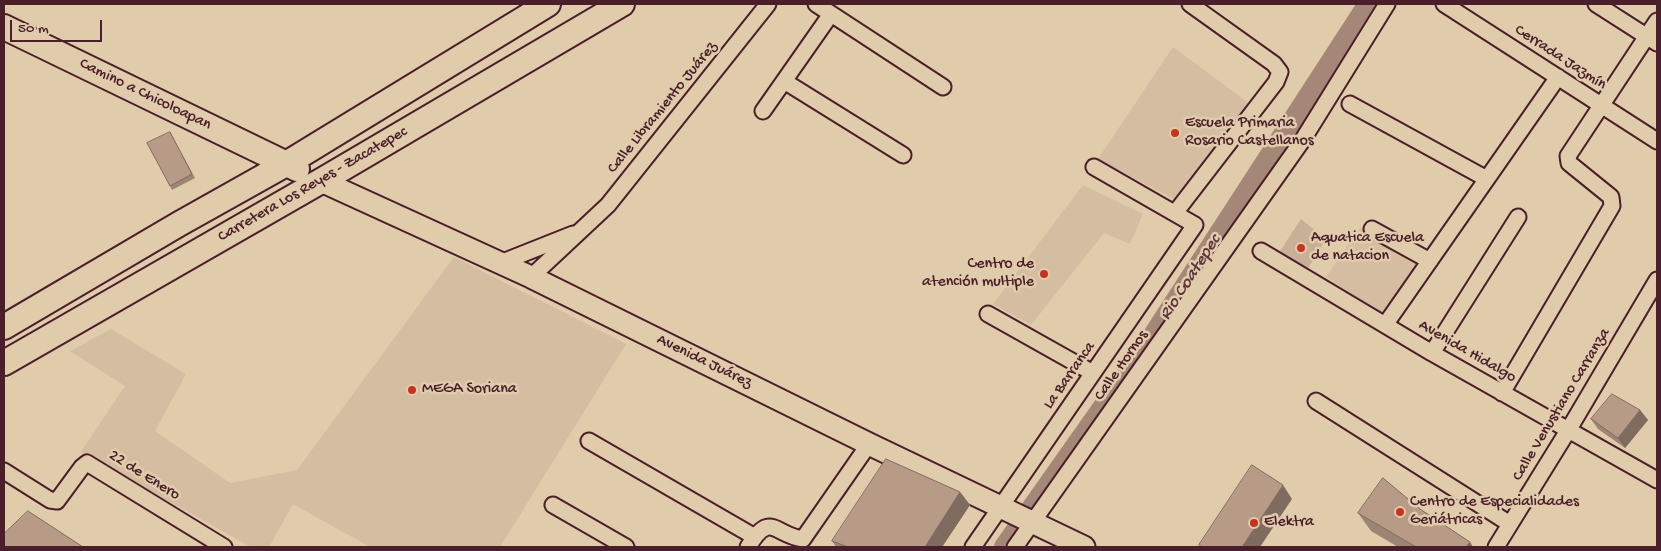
<!DOCTYPE html>
<html>
<head>
<meta charset="utf-8">
<style>
	body { margin:0 }
	#map { position:relative; width:1661px; height:551px; overflow:hidden; background:#e0ccab; font-family:"Gochi Hand",sans-serif }
	canvas { display:block }
	.frame { position:absolute; inset:0; border:5px solid #4a1f2b; pointer-events:none }
	.scale { position:absolute; left:10px; top:20px; width:92px; height:22px; box-sizing:border-box; border:2px solid #4a1f2b; border-top:0; padding-left:6px; font-size:15px; line-height:18px; white-space:nowrap; color:#4a1f2b; -webkit-text-stroke:4px #e0ccab; paint-order:stroke }
</style>
</head>
<body>
<div id="map">
<canvas width="1661" height="551"></canvas>
<div class="frame"></div>
<div class="scale">50 m</div>
</div>
<script>
const ctx = document.querySelector('canvas').getContext('2d');
ctx.lineJoin = 'round';
function fill(path, color) { ctx.fillStyle = color; ctx.fill(path, 'evenodd'); }
function strokePath(path, color, width, dash) { ctx.strokeStyle = color; ctx.lineWidth = width; ctx.lineCap = dash ? 'butt' : 'round'; ctx.setLineDash(dash || []); ctx.stroke(path); }
function write(font, color, halo, rows, align = 'center') {
  ctx.font = font + ' "Gochi Hand",sans-serif'; ctx.lineWidth = 5; ctx.setLineDash([]); ctx.textBaseline = 'middle'; ctx.strokeStyle = halo; ctx.fillStyle = color; for (const [text, x, y, turn = 0] of rows) {
    ctx.save(); ctx.translate(x, y); ctx.rotate((+turn || 0) * Math.PI / 180); ctx.textAlign = isNaN(turn) ? turn : align; if (halo) ctx.strokeText(text, 0, 0); ctx.fillText(text, 0, 0); ctx.restore();
  }
}
fill(new Path2D(`
	M1173,47L1254,107L1181,203L1098,159Z
	M1083,185L1143,214L1130,244L1104,233L1031,325L993,304Z
	M1360,228L1421,263L1385,316L1326,277Z
	M454,257L626,344L500,547H370L293,504L269,547H251L81,452L125,386L70,351L111,329L186,374L155,431L230,483L297,470Z`), '#d4bda0');
fill(new Path2D(`
	M1301,219L1326,239L1307,270L1278,254Z`), '#c8b096');
strokePath(new Path2D(`
	M1005,547L1149,343L1369,4`), '#a58778', 22);
const street = new Path2D(`
	M816,4L943,87
	M1444,4L1657,141
	M1596,4L1657,43
	M784,81L903,155
	M1350,104L1487,179
	M763,111L831,14
	M1175,213L1276,82L1280,72L1274,64L1190,4
	M1372,229L1430,261
	M1261,251L1432,353L1657,480
	M500,263L573,234
	M531,277L608,205L768,4
	M988,314L1093,373
	M1385,325L1558,77
	M1432,353L1518,217
	M1502,393L1612,206L1611,197L1569,163L1568,156L1657,21
	M1316,401L1510,524
	M589,441L755,537
	M4,471L50,500L57,501L82,467L87,463L224,547
	M553,505L626,547
	M748,547C771,510 774,535 803,539L869,444
	M973,547L1195,225L1094,167
	M1015,547L1302,141L1387,4
	M1496,547L1569,429L1657,280`);
const secondary = new Path2D(`
	M321,181L531,277L869,444L1084,547`);
const primary = new Path2D(`
	M4,27L297,169
	M4,327L179,224L286,164L548,4
	M4,363L321,181L622,4`);
strokePath(street, '#4a1f2b', 19);
strokePath(secondary, '#4a1f2b', 25);
strokePath(primary, '#4a1f2b', 28);
strokePath(street, '#e0ccab', 15);
strokePath(secondary, '#e0ccab', 21);
strokePath(primary, '#e0ccab', 24);
fill(new Path2D(`
	M170,132L195,178L172,190L170,186Z
	M1640,410L1648,420L1625,448L1598,429L1591,419Z
	M960,492L970,505L942,547H836L832,541Z
	M1420,509L1473,547H1398L1371,531L1358,513Z`), '#9d8574');
fill(new Path2D(`
	M1640,410L1648,420L1625,448L1618,438Z
	M1283,485L1292,499L1260,547H1242Z
	M960,492L970,505L942,547H925Z
	M1470,542L1473,547H1466Z`), '#806c5e');
const building = new Path2D(`
	M170,132L192,174L170,186L147,143Z
	M1612,394L1640,410L1618,438L1591,419Z
	M886,459L960,492L925,547H848L832,541Z
	M1252,465L1283,485L1242,547H1202L1199,545Z
	M1383,478L1420,509L1470,542L1466,547H1416L1358,513Z
	M28,511L83,547H4V534Z`);
fill(building, '#b79b87');
strokePath(building, '#806c5e', 1);
for (const [x, y, r, color] of [
	[1175,133,5,"#c8321e"],
	[1301,248,5,"#c8321e"],
	[1044,274,5,"#c8321e"],
	[412,390,5,"#c8321e"],
	[1400,512,5,"#c8321e"],
	[1254,523,5,"#c8321e"]
]) { const dot = new Path2D(); dot.arc(x, y, r, 0, 2 * Math.PI); ctx.fillStyle = color; ctx.fill(dot); strokePath(dot, '#e0ccab', 2); }
write('16px', '#4a1f2b', '#e0ccab', [
	["Cerrada Jazmín",1560,58,33],
	["Camino a Chicoloapan",145,95,26],
	["Calle Libramiento Juárez",663,108,-51],
	["Carretera Los Reyes - Zacatepec",313,185,-30],
	["Avenida Hidalgo",1467,352,30],
	["Avenida Juárez",704,362,26],
	["Calle Hornos",1122,366,-55],
	["La Barranca",1070,376,-55],
	["Calle Venustiano Carranza",1562,405,-59],
	["22 de Enero",144,476,32]
]);
write('16px', '#4a1f2b', '#e0ccab', [
	["Escuela Primaria",1185,124],
	["Rosario Castellanos",1185,142],
	["Aquatica Escuela",1311,239],
	["de natacion",1311,257],
	["Centro de",1034,265,"right"],
	["atención multiple",1034,283,"right"],
	["MEGA Soriana",422,390],
	["Centro de Especialidades",1410,503],
	["Geriátricas",1410,521],
	["Elektra",1264,523]
], 'left');
write('italic 18px', '#5c343a', '#e0ccab', [
	["Rio Coatepec",1191,278,-57]
]);
</script>
</body>
</html>
